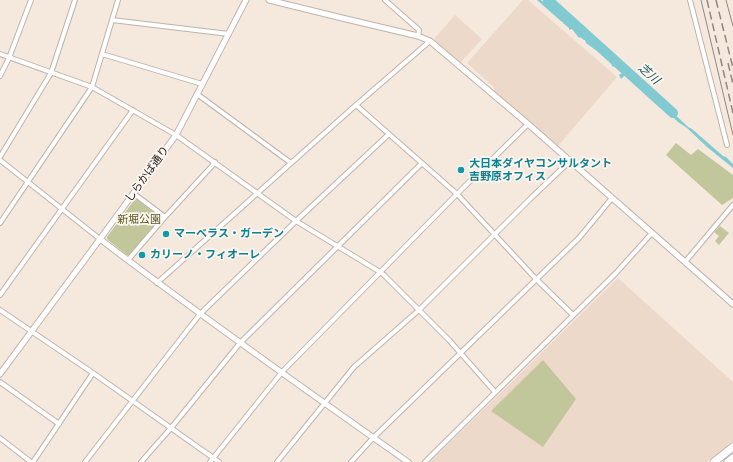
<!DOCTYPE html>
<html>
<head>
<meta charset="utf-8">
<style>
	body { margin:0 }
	canvas { display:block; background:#f5e8dd }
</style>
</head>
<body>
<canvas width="733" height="462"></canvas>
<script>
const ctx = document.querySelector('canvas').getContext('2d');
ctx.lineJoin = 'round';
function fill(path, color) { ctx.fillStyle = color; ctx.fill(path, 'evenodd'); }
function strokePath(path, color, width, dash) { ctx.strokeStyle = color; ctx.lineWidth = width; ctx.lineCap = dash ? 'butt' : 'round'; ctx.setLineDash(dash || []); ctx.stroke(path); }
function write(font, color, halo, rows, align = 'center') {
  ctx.font = font + ' "Golos Text","Noto Sans JP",sans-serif'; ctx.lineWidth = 3.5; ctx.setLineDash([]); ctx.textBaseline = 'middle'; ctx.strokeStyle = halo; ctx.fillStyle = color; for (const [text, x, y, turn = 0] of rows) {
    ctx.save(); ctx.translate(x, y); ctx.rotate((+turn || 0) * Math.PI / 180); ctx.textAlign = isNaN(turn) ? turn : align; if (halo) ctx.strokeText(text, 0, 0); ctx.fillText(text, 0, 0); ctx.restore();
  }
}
fill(new Path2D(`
	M523,0H528L617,77L558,146L492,91L495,88L467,63Z
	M455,15L482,39L460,63L434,39Z
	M618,278L733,382V441L707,462H430Z`), '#ecd9c9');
fill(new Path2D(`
	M676,143L691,155L698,149L733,175V198L722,205L666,155Z
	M137,198L161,216L162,218L129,255H127L107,239V237L135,199Z
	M720,226L729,233L719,245L715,241L719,236L714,232Z
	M543,360L576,399L543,447L491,411Z`), '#c2c79b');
fill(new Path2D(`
	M537,0H541L545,3L546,0H549L550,3L546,4L551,7L559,15L574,27H576V29L594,46H595L597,47V48L612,62L626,72L630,76L662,104H664L688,127L692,129L723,156L726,157L733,164V168L707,147L687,128L678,122L654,99L626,76H624L621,79L619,75L622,73L615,67L612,66L611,63L597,51L586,43L585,40H584L580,37L579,38L572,29L569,30V28L563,23V22H562Z`), '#81cad2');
strokePath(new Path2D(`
	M548,0L673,113`), '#81cad2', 10);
const minor = new Path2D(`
	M385,0L419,30L418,36
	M690,0L727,145
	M112,20L229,34
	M0,54L92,87L176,135L296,221L380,272L384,275L449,340L495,392
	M102,54L202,84
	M0,76L9,58L31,0
	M197,94L291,163
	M356,105L457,194L536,279L573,315
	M0,157L51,73L75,0
	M0,160L100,239
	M133,193L165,217
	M0,223L92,87L118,0
	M128,260L165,217L212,166L215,162
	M685,262L733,205
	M157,283L356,105L430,41
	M0,295L133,110
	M0,310L93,373L219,462
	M0,382L59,424
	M0,438L31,462
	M33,462L93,373
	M85,462L200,314L296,221L389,134
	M141,462L171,428L240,343L422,163
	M210,462L282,372L457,194L528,124
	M277,462L354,367L419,310L530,199L570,161
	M351,462L373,438L579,238L612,198
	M425,462L616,273L652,233`);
const tertiary = new Path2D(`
	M269,0L342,18L418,36L430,41L528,124L733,304
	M100,239C201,316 304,389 408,462
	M0,374L100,239L176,135L246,0`);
const trunk = new Path2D(`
	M714,462L733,447
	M728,462L733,458`);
strokePath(minor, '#c0b3aa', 6);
strokePath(tertiary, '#c0b3aa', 7);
strokePath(trunk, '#c0b3aa', 9);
strokePath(minor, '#fff', 4);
strokePath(tertiary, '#fff', 5);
strokePath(trunk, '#fff', 7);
strokePath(new Path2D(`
	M701,0L733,135
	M726,0L733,26`), '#918880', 1);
strokePath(new Path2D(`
	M707,0L733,113
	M716,0L733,68
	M728,63L733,84`), '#918880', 1.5, [8, 4]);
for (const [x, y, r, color] of [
	[461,170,4,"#0f9aa8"],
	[166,234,4,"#0f9aa8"],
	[142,255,4,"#0f9aa8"]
]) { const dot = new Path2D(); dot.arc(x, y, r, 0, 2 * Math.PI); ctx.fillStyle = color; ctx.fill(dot); strokePath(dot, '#fef6f0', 1.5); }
write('bold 11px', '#0d838f', '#fef6f0', [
	["大日本ダイヤコンサルタント",469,164],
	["吉野原オフィス",469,177],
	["マーベラス・ガーデン",174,234],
	["カリーノ・フィオーレ",150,255]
], 'left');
write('11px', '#1f1a16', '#fef6f0', [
	["しらかば通り",147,174,-54]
]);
write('11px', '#555a1d', '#fef6f0', [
	["新堀公園",139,220]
]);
write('italic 12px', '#1a585f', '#fef6f0', [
	["芝川",649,74,42]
]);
</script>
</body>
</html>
